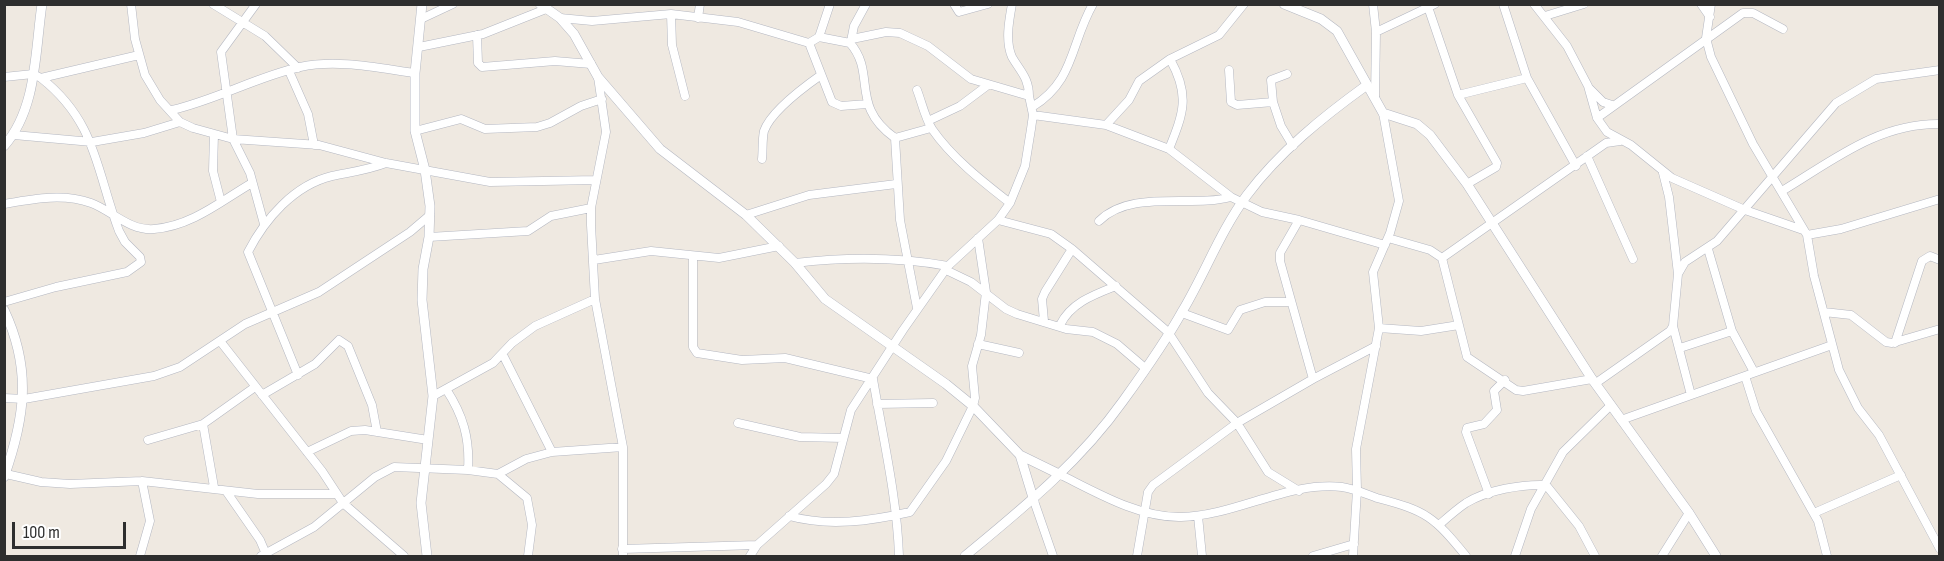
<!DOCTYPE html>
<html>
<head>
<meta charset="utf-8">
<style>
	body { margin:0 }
	#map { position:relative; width:1944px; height:561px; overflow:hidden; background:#efe9e1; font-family:"Sofia Sans Condensed",sans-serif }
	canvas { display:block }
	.frame { position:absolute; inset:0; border:6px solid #2e2e2e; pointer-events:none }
	.scale { position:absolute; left:12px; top:522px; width:114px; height:27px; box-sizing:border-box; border:3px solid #2e2e2e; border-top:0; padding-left:8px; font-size:18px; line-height:21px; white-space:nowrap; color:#2e2e2e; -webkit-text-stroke:4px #fff; paint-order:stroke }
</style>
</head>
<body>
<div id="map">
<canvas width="1944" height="561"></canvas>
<div class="frame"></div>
<div class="scale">100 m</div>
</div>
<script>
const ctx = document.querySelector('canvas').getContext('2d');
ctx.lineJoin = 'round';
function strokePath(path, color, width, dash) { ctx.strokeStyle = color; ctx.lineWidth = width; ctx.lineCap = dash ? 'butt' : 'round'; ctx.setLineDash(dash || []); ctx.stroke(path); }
const minor = new Path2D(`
	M131,4L135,39L145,75L160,100L180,122L193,128L233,139L319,145L386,163L490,182L596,180
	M213,4L265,36L298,68
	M256,4L221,52L233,139L250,173L264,224
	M954,4L959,12L988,4
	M1012,4C1009,21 1005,41 1012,57C1020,71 1029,78 1029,96
	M1373,4L1376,32L1375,98
	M1503,4L1527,78L1576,166
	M1534,4L1567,46L1588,86L1597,118L1607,132L1631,145L1672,178L1745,210L1803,230
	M1701,4L1710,17
	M1711,4L1706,38L1711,57L1753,144L1807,235L1814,276L1839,370L1858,408L1879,435L1940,549
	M1428,7L1458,95L1497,163L1496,167L1467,184
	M671,14L672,45L685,96
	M1545,16L1584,4
	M560,18L592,21L671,14L738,22L809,43L819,37L850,43C877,74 849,105 895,138L900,220L917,308
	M698,18L700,4
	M421,19L453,4
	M1376,32L1435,4
	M477,35L478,63L482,67L555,61L591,64
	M819,37L830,4
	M851,41L854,26L866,4
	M809,43L832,102L841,106L867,104
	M419,47L483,34L546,9
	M1229,70L1231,102L1237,105L1273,102L1281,126L1293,146
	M289,71L308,114L314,145
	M4,77L33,74L41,78L139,55
	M598,77L606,132L591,208V225L595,299L623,447V556
	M1590,89L1603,102L1612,105
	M917,90C922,103 925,118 932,129C952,158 983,182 1010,203
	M1458,95L1527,78
	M1273,102L1271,80L1287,74
	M1032,107C1075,81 1070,44 1093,4
	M172,110C216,100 256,77 300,67C337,59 378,68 415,73
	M1033,115L1106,125L1169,149L1231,197L1262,212L1299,220L1385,245
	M1597,118L1743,13H1753L1783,29
	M928,121L960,106L988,85
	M1106,125L1129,100L1139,81L1170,59L1219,35L1244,4
	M415,131L461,119L485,129L537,127L550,123L581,106L602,99
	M214,134L213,171L221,202
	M14,135L92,142L144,133L180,122
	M895,138L931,128
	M1169,149C1184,112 1190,95 1170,59
	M1587,156L1633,259
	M762,159C763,150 762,140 764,131C771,111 804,87 821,75
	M1663,173L1669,197L1678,274
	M1782,191C1832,161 1878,123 1940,124
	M4,204C33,199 63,193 91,203C111,210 129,231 154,229C192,226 221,201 252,183
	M746,215L809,195L896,184
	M998,220L1051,234L1072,249L1168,332L1208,393L1237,423L1268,472L1299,491
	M1299,220L1280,253V261L1313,379
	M1099,221C1131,189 1192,208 1231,197
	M1807,235L1841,229L1940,199
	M429,237L528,231L551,216L591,208
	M1388,238L1430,250L1442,258L1467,357L1516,390L1523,391L1592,379
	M1708,249L1732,331L1754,372
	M693,256V347L697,353L742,360L785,358L873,379C883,438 897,497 899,556
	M1442,258L1606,143L1620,141
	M594,260L651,251L719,258L779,246
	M795,263C846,257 898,257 948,266
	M946,270L971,282L1006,309L1017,314L1066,329L1093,332L1117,344L1145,368
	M4,302L56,287L127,272L141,262L140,257L125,242L119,231C96,171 97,122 41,78
	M1824,312L1851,315L1886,342L1892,343L1940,329
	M1182,313L1228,330L1240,310L1265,302H1290
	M1044,321L1042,299L1045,292L1072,249
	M1060,325C1071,303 1093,295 1116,286
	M1673,326L1691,395
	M1379,328L1421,331L1459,325
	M220,341L322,471L343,503L404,556
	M1895,343L1922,261L1930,256L1940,260
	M978,344L1019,353
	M1680,348L1732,331
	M503,355L552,452
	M298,375L248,252C265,219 294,185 332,176C351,172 368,170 386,163
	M1745,376L1756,411L1818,521L1827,556
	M1596,383L1670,331L1673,326L1678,274L1685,262L1717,241L1836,103L1876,79L1940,70
	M446,389C463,415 470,438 468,470
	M262,395L315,364L339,340L348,346L372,405L377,432
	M433,396L493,363L512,343L535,326L595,299
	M4,398L24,399L154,376L180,367L245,324L319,292L410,232L430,215
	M877,404L933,403
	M1621,420L1832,345
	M738,423L800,437L843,438
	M203,424L214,487
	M148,440L203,424L255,387
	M307,452L351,431L365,430L428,440
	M6,474L41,482L70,484L142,481L258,494H336
	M498,474L527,498L532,525L528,556
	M1061,475C1097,493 1140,518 1181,517C1235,516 1288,481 1342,487C1355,489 1366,494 1377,498C1427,511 1434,517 1466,556
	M226,491L260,540L266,554
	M1489,494L1466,432L1467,428L1484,424L1497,410L1494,391L1505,380
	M1034,501L1053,556
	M1814,513L1901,475
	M789,516C829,527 870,521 910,512L946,461L973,406L975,398L972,366L981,335L986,292L978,238
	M1198,516L1202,556
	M1440,524C1448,517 1457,509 1466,503C1487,490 1522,484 1546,485L1579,526L1595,556
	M622,549L757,545
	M140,556L150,521L142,481
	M261,556L314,527L375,477L394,467L468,470L498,474L526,459L552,452L623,447
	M750,556L757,545L826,484L834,474L851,410L903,330L948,266L998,220L1010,203L1025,166L1031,129L1033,115L1029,96L971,79L928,46L900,33L886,32L852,39
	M1137,556L1148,492L1153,485L1237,423L1313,379L1376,346
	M1313,556L1354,544
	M1353,556L1357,490L1356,449L1379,328L1373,272L1390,233L1399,201L1383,113
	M1515,556L1531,509L1563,452L1611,405
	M1662,556L1689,513`);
const tertiary = new Path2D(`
	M422,4L415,73V131L425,170L430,206L429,237L423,269L422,300L433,396L421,503L427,556
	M540,4L560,18L574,34L598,77L660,149L746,215L795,263L825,299L946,384L973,406L1020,455L1061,475
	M1284,4L1321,19L1337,31L1383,113L1417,124L1430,135L1467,184L1592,379L1689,513L1716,556
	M4,146C37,109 35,51 42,4
	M4,310C32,369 25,418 4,477
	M1020,455L1034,501
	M965,556C1023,508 1079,463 1123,401C1144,372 1166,341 1183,310C1205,273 1221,230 1247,195C1279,152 1324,116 1367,85`);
strokePath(minor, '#b4b7c1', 9);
strokePath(tertiary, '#b4b7c1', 10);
strokePath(minor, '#fff', 8);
strokePath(tertiary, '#fff', 9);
</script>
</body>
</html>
